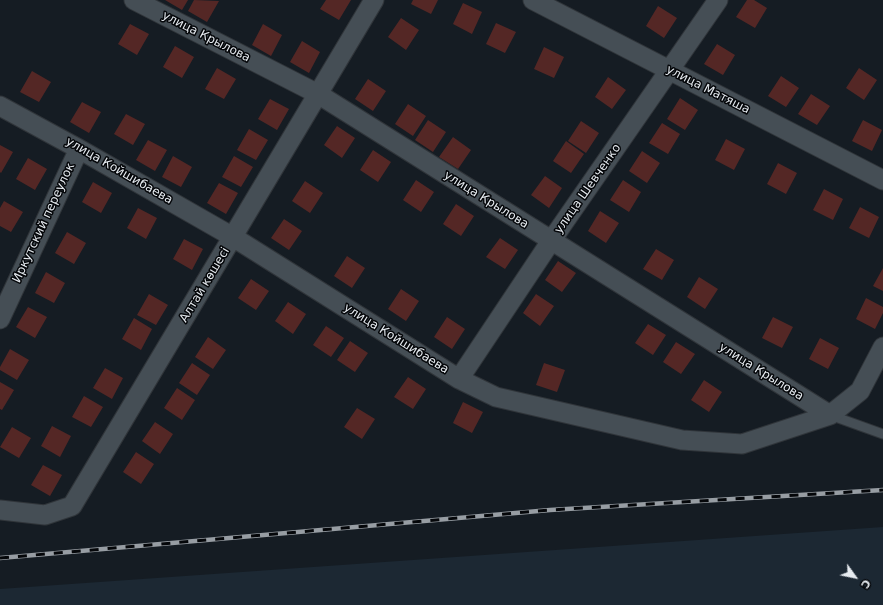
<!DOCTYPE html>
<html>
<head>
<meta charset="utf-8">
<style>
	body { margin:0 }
	#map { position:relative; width:883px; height:605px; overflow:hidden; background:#151c23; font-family:"DejaVu Sans",sans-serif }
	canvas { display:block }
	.north { position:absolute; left:835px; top:557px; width:40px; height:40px; -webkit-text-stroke:3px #040609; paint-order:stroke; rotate:123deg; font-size:11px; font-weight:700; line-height:16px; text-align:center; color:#e6ebf0 }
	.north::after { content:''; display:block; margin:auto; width:14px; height:18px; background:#e6ebf0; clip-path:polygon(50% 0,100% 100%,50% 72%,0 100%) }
</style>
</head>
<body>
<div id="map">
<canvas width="883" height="605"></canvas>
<div class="north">С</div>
</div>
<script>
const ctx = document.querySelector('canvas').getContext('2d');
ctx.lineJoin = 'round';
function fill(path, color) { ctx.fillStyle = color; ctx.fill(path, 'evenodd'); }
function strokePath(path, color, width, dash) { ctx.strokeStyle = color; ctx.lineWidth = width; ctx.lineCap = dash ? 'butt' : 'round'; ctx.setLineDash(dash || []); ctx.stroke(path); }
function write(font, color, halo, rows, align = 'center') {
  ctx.font = font + ' "DejaVu Sans",sans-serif'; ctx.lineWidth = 3; ctx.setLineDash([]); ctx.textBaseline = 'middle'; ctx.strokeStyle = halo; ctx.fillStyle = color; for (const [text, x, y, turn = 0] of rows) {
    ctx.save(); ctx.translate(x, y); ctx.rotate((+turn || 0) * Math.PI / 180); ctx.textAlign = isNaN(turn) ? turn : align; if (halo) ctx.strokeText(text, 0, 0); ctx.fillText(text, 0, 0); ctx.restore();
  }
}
fill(new Path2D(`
	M883,527V605H0V589Z`), '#1c2833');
fill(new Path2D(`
	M165,0H188L182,10Z
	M194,0L219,1L207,22L188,11Z
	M326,0H351L339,20L320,9Z
	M413,0H438L431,14L411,4Z
	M747,0H754L767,8L755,28L736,17Z
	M463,3L482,12L472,34L453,24Z
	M658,6L677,18L664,38L646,26Z
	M401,18L419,30L406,50L388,37Z
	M496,23L516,32L505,53L486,44Z
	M130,24L149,34L137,55L118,44Z
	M263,24L282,35L271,56L252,45Z
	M302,41L320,52L309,73L290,62Z
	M717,44L735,55L723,75L704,64Z
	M175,46L194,57L182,78L163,67Z
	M544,47L564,57L554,78L534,69Z
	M217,68L236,79L224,99L205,89Z
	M859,68L877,80L864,100L846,88Z
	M32,71L51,82L39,102L20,92Z
	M781,76L799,88L786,107L768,96Z
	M608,77L626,90L612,109L595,97Z
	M368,79L386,91L373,111L355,99Z
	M811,94L830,106L817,125L798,114Z
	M680,98L698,110L685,130L667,119Z
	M270,99L289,109L277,130L258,119Z
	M82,102L101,112L89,133L70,122Z
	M408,104L426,116L413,136L395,124Z
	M126,114L145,124L133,145L114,134Z
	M428,120L446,132L433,152L415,140Z
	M863,120L882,130L872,151L852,141Z
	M581,121L599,133L586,153L568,141Z
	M662,123L680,134L668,154L649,143Z
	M337,126L355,138L342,158L324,145Z
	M249,129L268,140L256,160L237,150Z
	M453,137L471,150L458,169L439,157Z
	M726,139L745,149L734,170L715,160Z
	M148,140L167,150L155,171L136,160Z
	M566,141L584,154L571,173L553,161Z
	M0,145L13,152L1,173L0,172Z
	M373,150L391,162L378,182L360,170Z
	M642,151L660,163L647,183L629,171Z
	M173,156L192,167L181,187L162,177Z
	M234,156L253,167L241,187L222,177Z
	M28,158L47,169L35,190L16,179Z
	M778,163L797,173L786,194L767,184Z
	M545,176L562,188L549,208L531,195Z
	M416,180L434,192L421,212L403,200Z
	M623,180L641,192L629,212L610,200Z
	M305,181L323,193L310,213L292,201Z
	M93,182L112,193L101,213L82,202Z
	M219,183L238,193L226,214L207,203Z
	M824,189L843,199L833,220L813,210Z
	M4,201L23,212L11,232L0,226V208Z
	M456,204L474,216L461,236L443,224Z
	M860,207L879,217L869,238L849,228Z
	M138,208L157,218L146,239L127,228Z
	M600,211L619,223L606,243L588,231Z
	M284,219L302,231L289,250L271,238Z
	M67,232L86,243L74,264L55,253Z
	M500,238L518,250L505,269L486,257Z
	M184,239L203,249L192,270L173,259Z
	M656,249L674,260L662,280L643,269Z
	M347,256L365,268L352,288L334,276Z
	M558,261L576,273L562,292L545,280Z
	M883,268V291L873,286Z
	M46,272L65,283L54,303L35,293Z
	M699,277L718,289L705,309L687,297Z
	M251,279L269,291L256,310L238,298Z
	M401,289L419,301L406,321L388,309Z
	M149,294L168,305L156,325L137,315Z
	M536,294L554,306L540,326L523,313Z
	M866,298L883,307V313L875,329L856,319Z
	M288,302L306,314L293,334L275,321Z
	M28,307L47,317L35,338L16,327Z
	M447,317L465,329L452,349L434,337Z
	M773,317L793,327L782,348L762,338Z
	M134,318L152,329L141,350L122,339Z
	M648,324L666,335L653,355L635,343Z
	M326,326L344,338L331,357L313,345Z
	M208,337L226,350L213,369L195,357Z
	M820,338L839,348L828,369L809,359Z
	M350,341L368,353L355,372L337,360Z
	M676,342L695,354L681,374L663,362Z
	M10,349L29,360L17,380L0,370V367Z
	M192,363L210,375L197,395L179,383Z
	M544,363L565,370L557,392L536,385Z
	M105,368L123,378L112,399L93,388Z
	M408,377L426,389L413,409L394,397Z
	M704,380L722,392L709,412L691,400Z
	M0,382L14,390L2,410L0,409Z
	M177,388L195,400L182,420L164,408Z
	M84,396L103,407L91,427L72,417Z
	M463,402L483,412L472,433L453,423Z
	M357,408L375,419L362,439L344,427Z
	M155,422L173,434L160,454L142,441Z
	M52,426L71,436L60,457L41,446Z
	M12,427L31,438L19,458L0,447Z
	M136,452L154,464L141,484L123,472Z
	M43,465L62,475L50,496L31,485Z`), '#542725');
const lane = new Path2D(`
	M830,415L883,434`);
const street = new Path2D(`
	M134,0L318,94L830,415
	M533,0L883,180
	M0,106L79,149L233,237L459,379L496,397L682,440L742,444L830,415L860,391L883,347
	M0,319L79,149
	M459,379L551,241L718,0
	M0,510L45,515L72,506L374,0`);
strokePath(lane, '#30353a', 11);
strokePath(street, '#30353a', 21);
strokePath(lane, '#454e55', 9);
strokePath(street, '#454e55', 19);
const rail = new Path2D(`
	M0,558L550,510L883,490`);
strokePath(rail, '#979da3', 4.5);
strokePath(rail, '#040609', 3, [9]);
write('12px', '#e6ebf0', '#040609', [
	["улица Крылова",206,37,27],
	["улица Матяша",708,90,27],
	["улица Койшибаева",119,171,30],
	["улица Шевченко",588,189,-55],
	["улица Крылова",486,200,32],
	["Иркутский переулок",44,223,-65],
	["Алтай көшесі",205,285,-59],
	["улица Койшибаева",396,339,32],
	["улица Крылова",761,372,32]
]);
</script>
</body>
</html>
